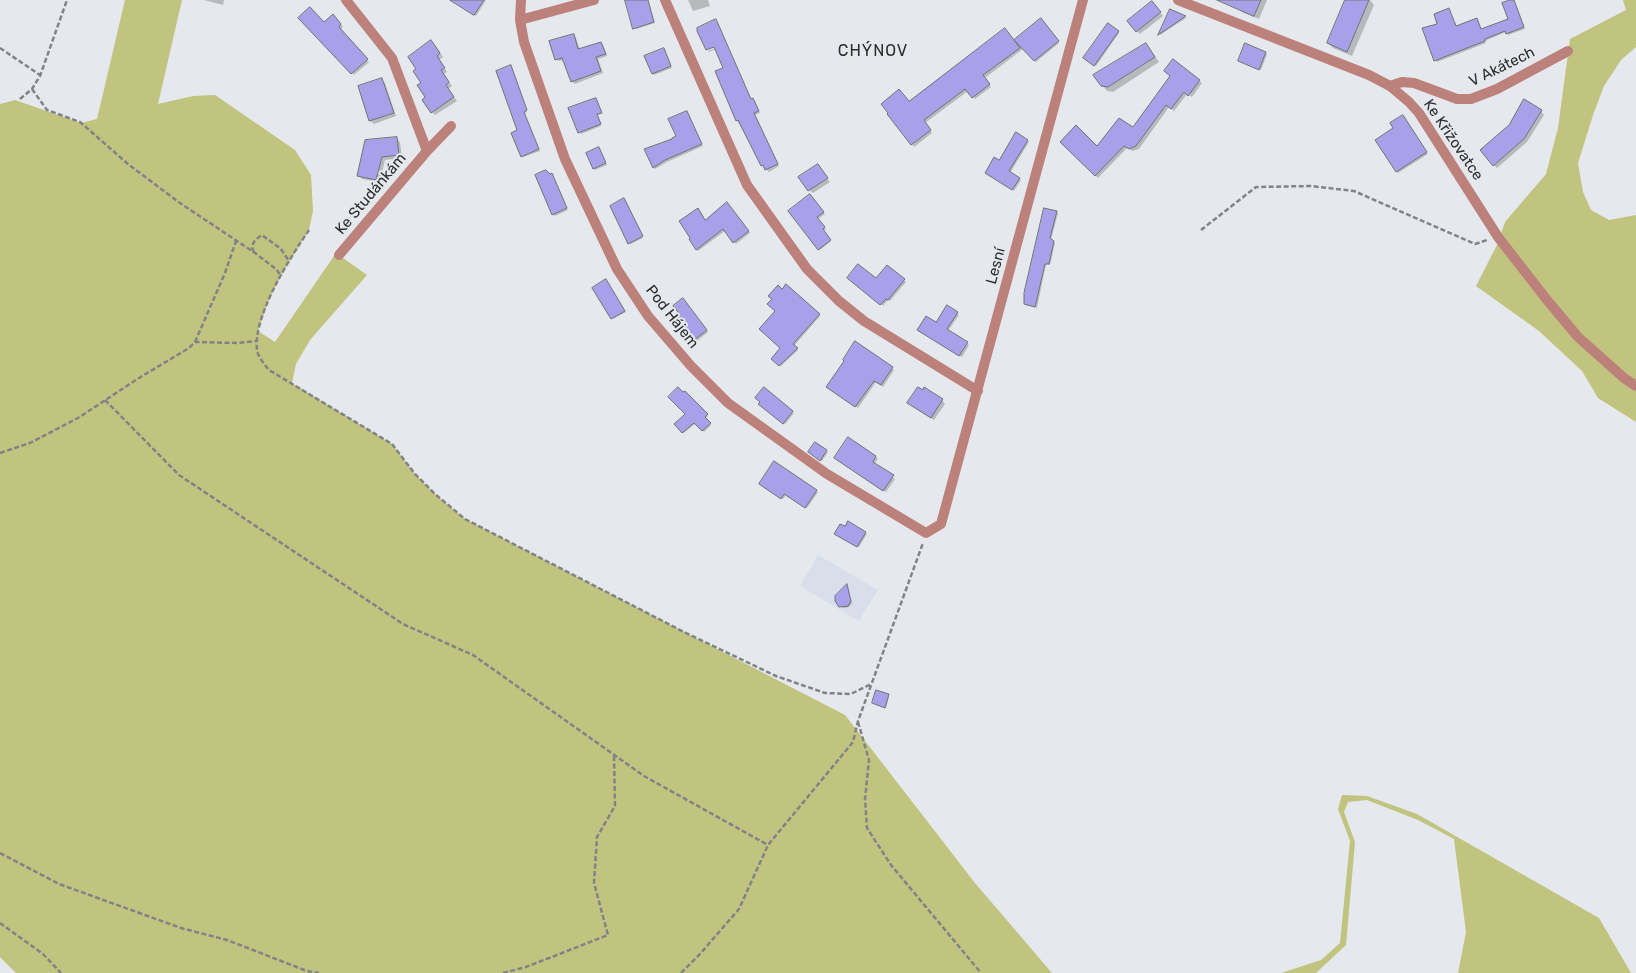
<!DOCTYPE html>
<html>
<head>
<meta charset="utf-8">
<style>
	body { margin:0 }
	canvas { display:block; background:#e5e8ec }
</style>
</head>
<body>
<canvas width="1636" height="973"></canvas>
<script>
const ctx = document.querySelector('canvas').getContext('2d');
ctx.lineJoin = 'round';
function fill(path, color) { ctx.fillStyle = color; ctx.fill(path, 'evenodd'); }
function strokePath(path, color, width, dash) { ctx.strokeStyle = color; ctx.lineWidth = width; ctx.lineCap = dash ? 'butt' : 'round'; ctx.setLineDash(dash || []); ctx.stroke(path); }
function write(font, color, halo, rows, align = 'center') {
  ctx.font = font + ' Rubik,sans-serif'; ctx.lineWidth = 4; ctx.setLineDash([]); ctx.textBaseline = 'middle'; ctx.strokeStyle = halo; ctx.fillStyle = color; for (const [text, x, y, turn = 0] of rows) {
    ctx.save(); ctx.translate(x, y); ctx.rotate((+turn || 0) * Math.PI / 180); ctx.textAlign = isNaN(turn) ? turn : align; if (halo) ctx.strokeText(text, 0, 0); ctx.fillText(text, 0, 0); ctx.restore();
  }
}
fill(new Path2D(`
	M818,555L878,590L859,621L800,586Z`), '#d8dfea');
fill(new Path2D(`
	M125,0H182L158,104L193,96L215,95L295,150L311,175L313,211L309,230L281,276L270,297L258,331L275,342L336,253L367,275L310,340L296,364L292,383L392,444L415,474L435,494L465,519L845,715L975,883L1052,973H16L0,957V104L15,100L81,123L97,119Z
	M1623,0H1636V47L1621,60L1604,86L1593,115L1578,163L1583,192L1591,210L1609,220L1636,215V422L1598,398L1582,371L1539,331L1476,286L1497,245L1505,222L1546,174L1558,128L1570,39L1626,10Z
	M1342,795L1367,796L1417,814L1599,918L1631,973H1458L1466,932L1454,839L1418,820L1367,800L1348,802L1344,812L1355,842L1346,945L1316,973H1281L1321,960L1340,943L1350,841L1338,809Z`), '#c0c47f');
fill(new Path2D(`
	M204,0H224L223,5Z
	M459,0H486L476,16L458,5Z
	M635,0H644L649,4L655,23L636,29L634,28Z
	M688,0H708L710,6L693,11Z
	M1241,0H1267L1259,19L1242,12L1237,8Z
	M1347,0H1370L1374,5L1352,56L1333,48L1328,43Z
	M1514,0L1525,29L1508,35L1506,32L1485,41L1486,43L1437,62L1435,60L1439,25L1449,10L1457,27L1481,30L1510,19Z
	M1155,6L1163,16L1140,34L1137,31Z
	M1170,11L1186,18L1160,35Z
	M333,16L343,27L340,30L369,62L354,75L300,18L324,24Z
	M1041,20L1059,43L1036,62L1026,49H1023L985,78L991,87L975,99L968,91L925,123L932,133L914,147L912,144L888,114L1014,41Z
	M716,21L751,100L753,99L755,101L760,113L755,115L779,166L769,172L762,165L737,120L725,68L716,49L709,52L708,51L720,46Z
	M1108,25L1119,33L1096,66L1086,59Z
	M574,36L576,38L580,50L601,43L603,45L607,56L598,59L603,73L575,84L572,81L564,60L559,61L556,59Z
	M1146,44L1159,62L1113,92L1107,91L1102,85Z
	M435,45L443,57L439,60L447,72L444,74L452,86L448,89L457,101L435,115L432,112L418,69Z
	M1246,45L1267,54L1261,70L1239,61Z
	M665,50L672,68L654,75L653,73Z
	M511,67L527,112L524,113L540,151L523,157L518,131Z
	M1171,76L1199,81L1202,83L1192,97L1187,94L1174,111L1169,107L1139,149L1132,151L1128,147L1098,178L1062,142L1097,148L1133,129Z
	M382,80L385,83L396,116L374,124L370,121Z
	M596,99L602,114L597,115L601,126L581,134L570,109Z
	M1541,111L1544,115L1527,142L1497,168L1494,165Z
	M687,112L703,146L667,162L655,169L654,167L677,136Z
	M1405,118L1428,154L1398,173L1396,171L1395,128Z
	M397,139L400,142L402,158L385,160L380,182L362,179L358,175Z
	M1027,141L1029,142L1010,173L1021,180L1014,191L988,174L999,162Z
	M600,150L607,165L595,170L588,153Z
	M818,165L830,182L813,193L809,190Z
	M553,176L568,210L555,216L553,214Z
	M810,195L825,214L818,219L826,229L823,231L831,241L820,250L790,211Z
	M626,201L643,238L631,244L629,243Z
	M729,205L750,233L736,244L725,231L698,251L692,238L700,211L706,221Z
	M1056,212L1058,213L1051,240L1055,243L1050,265L1046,264L1037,308L1026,305L1025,304Z
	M849,278L904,280L906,282L890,301L888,300L883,306Z
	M607,282L626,312L613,319L612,318Z
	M786,286L820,316L794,346L798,350L781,366L772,359L782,348L777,311L782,290Z
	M683,300L708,332L697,341L676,315L679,313Z
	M947,307L959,315L948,331L969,345L962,357L920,332L936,324Z
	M892,368L894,370L883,387L876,382L858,408L830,389Z
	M764,389L794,413L785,424L759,404Z
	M685,392L708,416L705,419L711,425L704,432L696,423L684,433L676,424L686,414Z
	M942,400L945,404L934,420L912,406Z
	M849,439L876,457L878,459L874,464L895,479L886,492L838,460Z
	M826,451L828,452L822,461L811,453Z
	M762,485L816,491L818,492L807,508L786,495L783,499Z
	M846,528L867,534L859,547L837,535Z
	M847,586L852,603L849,607L844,608L840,606Z
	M888,695L889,697L886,708L873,703Z`), '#0003');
const building = new Path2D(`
	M450,0H484L474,15Z
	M625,0H648L654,22L633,29Z
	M1217,0H1261L1254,16Z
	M1345,0H1369L1347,52L1327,43Z
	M1510,0H1514L1524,27L1506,34L1505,31L1485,39V41L1434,61L1422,28L1437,24L1434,14L1449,8L1456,26L1477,18L1481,29L1508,19L1502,3Z
	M1152,1L1161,12L1136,32L1127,21Z
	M310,7L324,22L333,14L341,24L339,27L368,59L351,74L298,18Z
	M1170,9L1186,16L1158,35Z
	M1041,18L1059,41L1034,61L1014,40Z
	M716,19L751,99L753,98L759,111L754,113L778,164L765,170L763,165L761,166L738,120L736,121L715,71L723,68L714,47L706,50L697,31V28Z
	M1108,23L1119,31L1094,66L1083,58Z
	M1005,28L1020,48L983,75L990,84L972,98L965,89L924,120L931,130L911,145L887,114L888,113L881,104L899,89L909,101Z
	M574,34L578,49L601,42L606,54L596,57L601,71L571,82L562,58L555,60L549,41Z
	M431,40L440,53L437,56L445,68L441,70L449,82L446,85L454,97L431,113L422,100L425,97L417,85L421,83L413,71L416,69L408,57Z
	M1146,43L1155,57L1108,87L1101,86L1093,75Z
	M1245,43L1266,52L1259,70L1238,61Z
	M664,48L671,66L652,74L644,56Z
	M1173,59L1200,80L1188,96L1184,92L1171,109L1166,105L1136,146L1129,149L1124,146L1095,176L1060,142L1076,125L1097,146L1119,118L1133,127L1170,76L1164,71Z
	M511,65L527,110L524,112L539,149L521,157L511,133L517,130L496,71Z
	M382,78L394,113L369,121L358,86Z
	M596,98L602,113L597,114L601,124L578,133L568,108Z
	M1524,99L1542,110L1524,139L1493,166L1480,150L1509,125Z
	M687,111L702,144L665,160L653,168L644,149L672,139V138L676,136L668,119Z
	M1403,115L1427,152L1396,172L1375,140L1393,128L1390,123Z
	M1016,132L1028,140L1009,171L1020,178L1012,190L985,173L994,157L999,160Z
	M397,137L399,155L382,157L376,180L357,176L365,140Z
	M599,147L606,163L593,169L586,153Z
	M818,164L828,178L808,191L798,177Z
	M546,170L550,174L552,173L567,208L552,215L535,175Z
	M810,194L824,212L817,217L825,227L823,229L831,240L818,250L788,211Z
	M624,198L643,236L628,244L610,206Z
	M727,202L749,231L733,243L723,229L696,250L689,239L690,238L679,221L698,208L705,220Z
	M1044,208L1057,211L1050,238L1054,241L1049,264H1045L1035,307L1024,304V293Z
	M858,264L876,278L887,265L905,279L888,300L886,299L880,305L847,278Z
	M606,279L625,311L611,319L592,288Z
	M786,284L820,314L793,344L798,348L779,366L771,359L780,348L759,329L775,311L767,304L772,299L768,296L778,285L782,289Z
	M683,298L707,330L694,340L675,315L678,312L673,306Z
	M947,305L958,312L947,329L968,342L959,356L917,330L926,316L936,322Z
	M855,341L893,367L881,385L874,381L855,407L826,387L844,361L843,360Z
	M678,387L683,392L685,391L708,414L705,417L711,423L702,431L694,423L682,433L674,424L685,414L668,397Z
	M764,387L793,411L783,424L758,404L760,402L755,398Z
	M918,387L923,390L924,387L943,399L931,418L907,403Z
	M848,437L876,456L873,462L894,475L883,491L834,458Z
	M815,442L827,450L820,461L808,452Z
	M774,461L817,490L805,508L784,494L781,499L759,484Z
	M848,521L866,532L857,547L834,534L840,524L845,526Z
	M847,584L851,601L848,606L839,607L835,601V596Z
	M876,690L889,694L885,708L872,703Z`);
fill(building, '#a8a1e9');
strokePath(building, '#727276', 1);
strokePath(new Path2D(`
	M0,48L40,75
	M32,89L47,110L80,122L128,164L180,203L255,253L276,269L281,276
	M20,99L32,89L40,76L67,0
	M309,230C289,259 253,316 257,350C258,357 265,365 269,370L392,444L415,474L435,494L465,519L684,632L776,676L825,693L851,694L871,684
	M1201,230L1256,187L1311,186L1354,191L1475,244L1487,240
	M254,252C249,244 256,239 262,235L281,249L289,261
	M195,342L225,273L236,241
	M105,400L179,475L403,624L473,655L644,776L768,845
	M0,453L30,443L78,418L139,378L189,348L195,342L238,343L257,341
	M858,722L869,760L865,799L867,828L891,865L981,973
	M0,853L59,884L181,928L227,940L307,971L319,973
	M0,923L43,954L61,973
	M503,973L526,967L608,935L594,883L597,837L615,806L614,755
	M681,973L700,954L739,909L768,845L853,742L858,721L923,543`), '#818386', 2.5, [5, 2.5]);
strokePath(new Path2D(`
	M346,0L392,58L427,151
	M521,0L520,20L524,42L565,159L617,269L648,316L691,366L728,403L827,474L926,533L941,524L1083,0
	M665,0L747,185L807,269L839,301L864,321L978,391
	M520,20L594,0
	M1390,86L1402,82L1414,83L1457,99H1471L1497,89L1568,51
	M339,255L427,151L451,126`), '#bc817b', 10);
strokePath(new Path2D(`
	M1178,0L1369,75L1390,86L1409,102L1419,113L1498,237L1547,300L1578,337L1624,378L1636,386`), '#bc817b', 10);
write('15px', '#2c2d2f', '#e5e8ec', [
	["V Akátech",1502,67,-26],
	["Ke Křižovatce",1453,140,56],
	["Ke Studánkám",371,194,-50],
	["Lesní",996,266,-75],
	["Pod Hájem",672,317,52]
]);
ctx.letterSpacing = '1px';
write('16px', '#2c2d2f', '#e5e8ec', [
	["CHÝNOV",873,51]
]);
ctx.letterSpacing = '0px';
</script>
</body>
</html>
